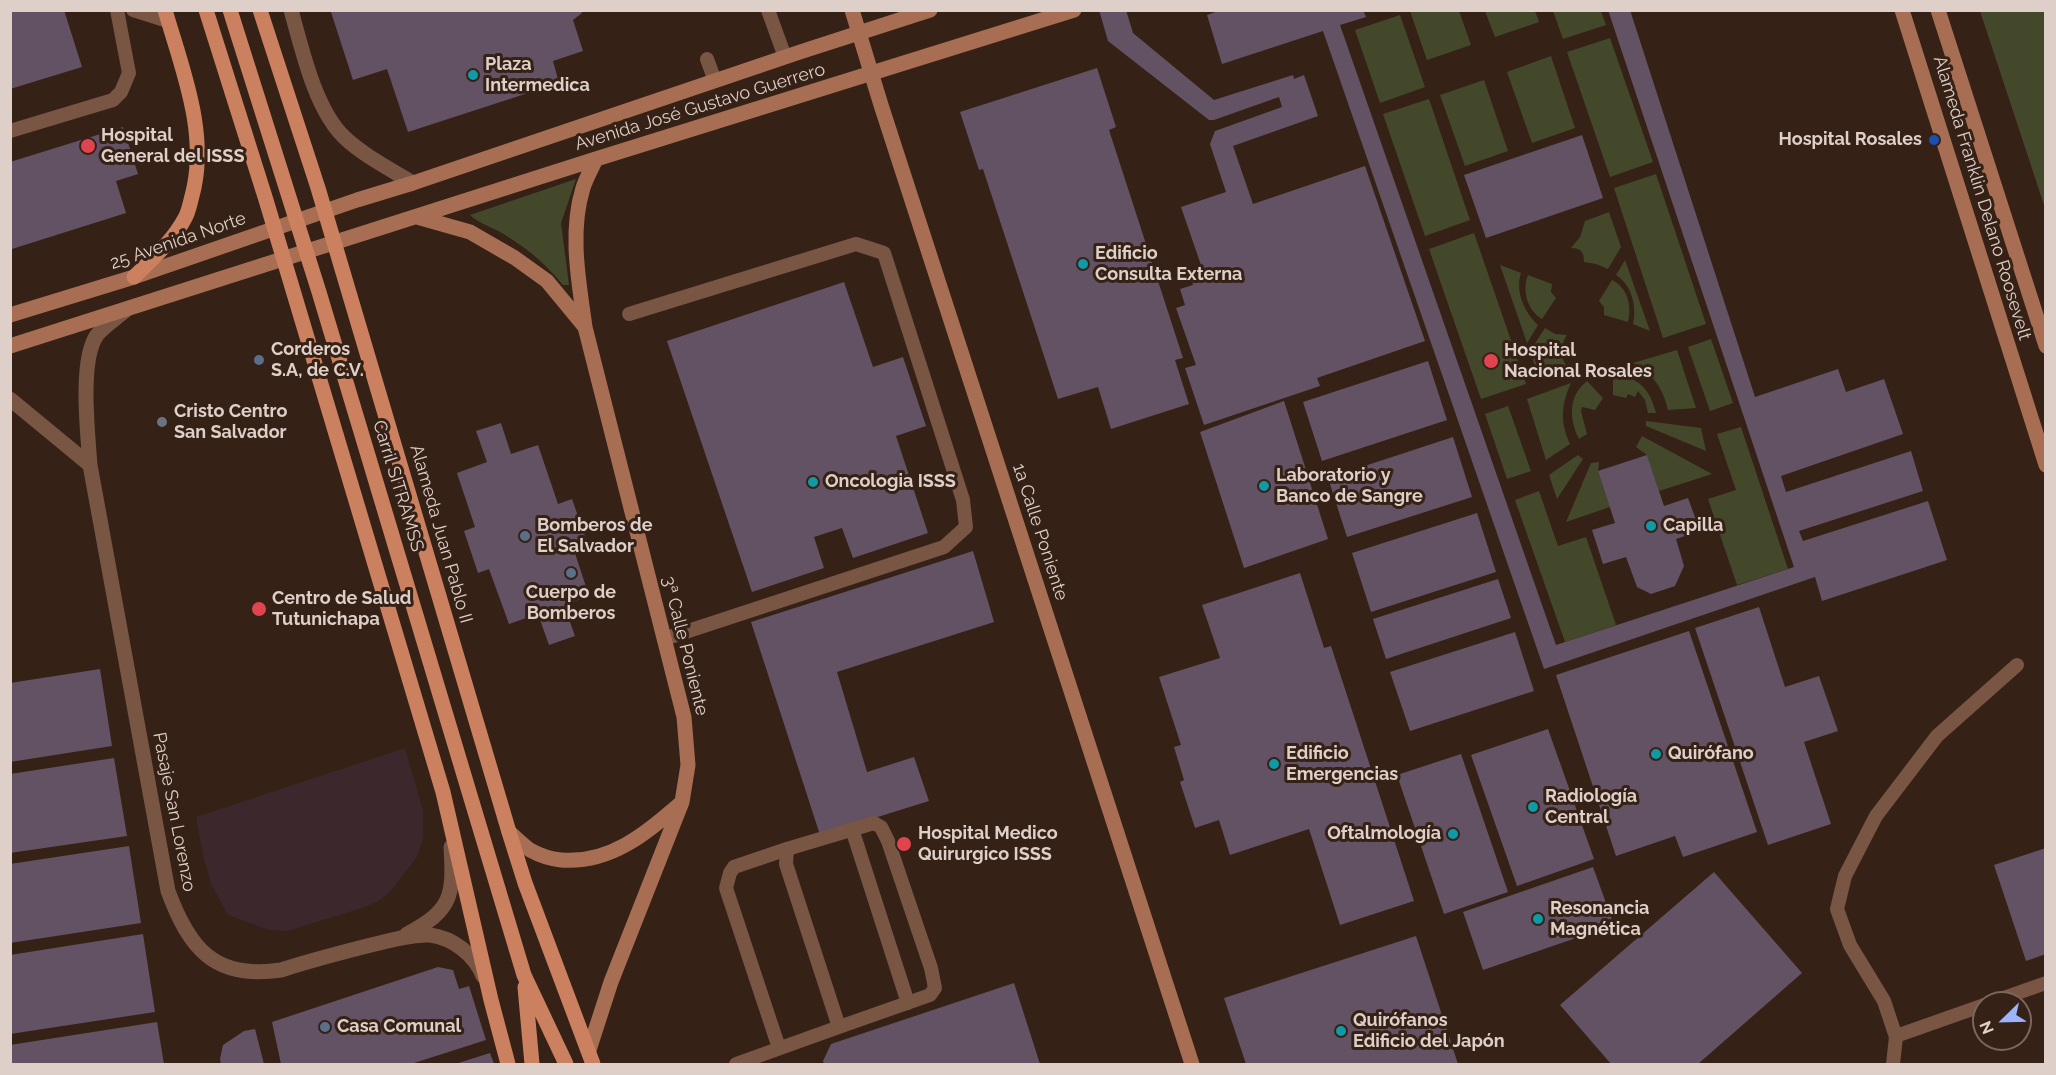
<!DOCTYPE html>
<html>
<head>
<meta charset="utf-8">
<style>
	body { margin:0 }
	#map { position:relative; width:2056px; height:1075px; overflow:hidden; background:#352116; font-family:Raleway,sans-serif }
	canvas { display:block }
	.frame { position:absolute; inset:0; border:12px solid #ded0c9; pointer-events:none }
	.north { position:absolute; left:1972px; top:991px; width:60px; height:60px; box-sizing:border-box; background:#352116; border:2px solid #79675e; border-radius:50%; rotate:247deg; font-size:16px; font-weight:700; line-height:24px; text-align:center; color:#ded0c9 }
	.north::after { content:''; display:block; margin:auto; width:21px; height:27px; background:#9bb4fd; clip-path:polygon(50% 0,100% 100%,50% 72%,0 100%) }
</style>
</head>
<body>
<div id="map">
<canvas width="2056" height="1075"></canvas>
<div class="frame"></div>
<div class="north">N</div>
</div>
<script>
const ctx = document.querySelector('canvas').getContext('2d');
ctx.lineJoin = 'round';
function fill(path, color) { ctx.fillStyle = color; ctx.fill(path, 'evenodd'); }
function strokePath(path, color, width, dash) { ctx.strokeStyle = color; ctx.lineWidth = width; ctx.lineCap = dash ? 'butt' : 'round'; ctx.setLineDash(dash || []); ctx.stroke(path); }
function write(font, color, halo, rows, align = 'center') {
  ctx.font = font + ' Raleway,sans-serif'; ctx.lineWidth = 6; ctx.setLineDash([]); ctx.textBaseline = 'middle'; ctx.strokeStyle = halo; ctx.fillStyle = color; for (const [text, x, y, turn = 0] of rows) {
    ctx.save(); ctx.translate(x, y); ctx.rotate((+turn || 0) * Math.PI / 180); ctx.textAlign = isNaN(turn) ? turn : align; if (halo) ctx.strokeText(text, 0, 0); ctx.fillText(text, 0, 0); ctx.restore();
  }
}
fill(new Path2D(`
	M405,748L423,811V838L417,857L389,893L377,902L365,907L288,931L269,930L228,915L211,884L203,855L196,817Z`), '#3b272c');
fill(new Path2D(`
	M1410,11H1459L1471,45L1427,60Z
	M1485,11H1535L1539,22L1495,37Z
	M1553,11H1601L1606,25L1563,39Z
	M1980,11H2045V208Z
	M1400,15L1425,87L1380,103L1355,30Z
	M1610,38L1653,162L1610,177L1567,52Z
	M1551,56L1575,128L1532,143L1507,72Z
	M1484,80L1508,151L1465,166L1440,95Z
	M1429,99L1470,220L1425,236L1383,114Z
	M1656,174L1706,324L1663,338L1614,188Z
	M576,179L561,223L569,285H563C544,262 528,249 502,233C493,228 475,221 470,215Z
	M1609,212L1621,247L1608,269L1596,264L1584,262C1584,252 1581,248 1571,248L1580,237L1585,221Z
	M1474,233L1526,384L1481,399L1429,249Z
	M1625,260L1650,331L1633,324C1637,307 1632,285 1616,275Z
	M1500,265L1521,273C1515,291 1524,312 1538,325L1527,343Z
	M1528,275L1552,284L1551,292L1556,298L1542,319C1527,310 1522,291 1528,275Z
	M1612,280C1628,288 1632,306 1628,322L1604,315V307L1599,301Z
	M1545,328L1555,334L1567,335C1559,347 1560,359 1569,369L1539,380L1530,351Z
	M1711,339L1733,403L1710,411L1688,347Z
	M1677,350L1696,408L1668,410C1663,388 1653,374 1633,363Z
	M1613,375C1638,376 1650,389 1656,413H1648L1645,400L1638,391L1635,397L1628,394L1626,398L1613,395Z
	M1587,381L1603,398L1595,410L1582,407L1581,411L1587,434L1579,439C1569,419 1568,396 1587,381Z
	M1571,383C1561,405 1560,422 1570,444L1546,460L1527,399Z
	M1508,406L1531,471L1507,479L1485,414Z
	M1646,421L1701,428L1706,451L1646,426Z
	M1741,427L1788,569L1737,585L1708,499L1736,490L1717,434Z
	M1642,436L1712,474L1659,491L1647,455L1636,447Z
	M1578,455L1583,459L1557,499L1549,475Z
	M1599,462L1598,471L1610,507L1566,522L1591,463Z
	M1539,491L1558,546L1586,537L1616,625L1565,642L1515,500Z`), '#44482b');
fill(new Path2D(`
	M10,10H64L82,67L10,89Z
	M336,10H581L582,13L573,20L583,51L553,61L559,83L408,132L387,69L353,80L331,12Z
	M1099,10H1126L1133,33L1214,100L1293,75L1294,79L1304,75L1318,116L1233,146L1253,204L1365,166L1425,341L1317,378L1320,386L1204,425L1185,368L1196,365L1176,308L1185,305L1180,289L1193,285L1189,273L1202,268L1181,207L1226,192L1210,144L1215,131L1282,107L1279,97L1214,120H1209L1108,41Z
	M1221,10H1363L1366,17L1340,25L1556,645L1794,567L1608,10H1630L1755,397L1838,369L1846,392L1884,379L1903,434L1781,476L1786,492L1911,451L1923,491L1799,531L1803,541L1928,501L1947,560L1822,601L1815,577L1544,669L1323,31L1222,64L1207,15Z
	M1097,68L1116,127L1109,130L1183,358L1175,360L1189,404L1111,429L1098,387L1058,399L983,169L979,170L960,112Z
	M123,127L138,174L116,181L126,213L12,249L10,243V162Z
	M1582,135L1603,198L1486,238L1464,175Z
	M844,282L873,367L903,357L926,426L896,436L928,533L853,558L842,528L814,537L824,568L752,592L667,341Z
	M1428,361L1447,420L1322,461L1303,402Z
	M1284,401L1328,539L1244,568L1200,432Z
	M501,423L511,454L538,445L558,504L572,499L587,542L573,547L589,596L564,605L575,636L549,645L538,614L509,624L489,569L478,573L464,531L475,527L457,473L487,462L476,431Z
	M1453,437L1472,497L1347,537L1328,478Z
	M1647,455L1664,506L1688,498L1700,531L1676,539L1684,566L1675,586L1651,594L1637,587L1626,557L1603,564L1592,530L1615,523L1598,471Z
	M1477,513L1496,572L1371,612L1352,553Z
	M973,551L994,622L837,672L867,772L914,757L929,801L820,835L751,622Z
	M1300,573L1324,648L1331,646L1414,901L1340,925L1309,829L1230,855L1219,820L1195,828L1180,782L1184,780L1174,747L1181,745L1159,677L1220,658L1202,605Z
	M1498,579L1511,618L1386,659L1373,619Z
	M1759,607L1785,687L1819,676L1838,731L1804,742L1831,824L1768,845L1695,628Z
	M1689,631L1757,832L1683,857L1675,836L1616,856L1556,675Z
	M1515,632L1534,691L1410,731L1390,672Z
	M100,669L112,746L10,762V683Z
	M1548,729L1594,859L1517,886L1471,755Z
	M1461,754L1508,892L1444,914L1397,775Z
	M114,758L127,836L10,853V774Z
	M129,846L141,923L10,943V864Z
	M2046,848V954L2026,961L1994,865Z
	M1593,867L1614,925L1483,970L1463,912Z
	M1714,872L1802,973L1698,1064H1611L1560,1005Z
	M143,934L155,1012L10,1034V955Z
	M1416,936L1458,1064H1246L1224,998Z
	M438,967L453,970L459,989L469,986L486,1040L411,1064H281L272,1022Z
	M1014,983L1040,1064H824L823,1061L831,1044Z
	M157,1022L164,1064H10V1045Z
	M255,1029L264,1064H221L220,1059L223,1045L244,1031Z
	M490,1053L494,1064H455Z`), '#635264');
strokePath(new Path2D(`
	M133,10L168,21
	M768,10L785,57
	M707,59L715,81
	M10,131L113,100L121,92L129,73L117,10
	M629,314L856,244L884,253L963,500L966,527L944,547L664,639
	M852,829L908,1003
	M1989,1003L2046,983
	M1896,1036L1984,1005
	M779,1048L726,888L730,873L734,867L787,849
	M736,1064L839,1027L786,864L787,849L874,823L881,827L888,841L931,968L935,988L930,995L839,1027
	M1893,1064L1896,1037L1884,1001L1850,945L1837,909L1845,876L1876,816L1937,736L2017,665`), '#795544', 14);
strokePath(new Path2D(`
	M291,10C302,49 315,109 344,137C364,156 390,169 413,183
	M126,310C117,318 104,326 97,335C79,360 88,435 90,465L168,891C189,948 214,980 281,970C312,960 343,952 375,944C392,940 412,934 430,935C453,938 475,955 483,976
	M10,399L90,465
	M407,934C452,910 454,896 451,847`), '#795544', 15);
strokePath(new Path2D(`
	M852,10L881,105L1192,1064
	M1902,10L2046,465
	M1938,10L2046,346
	M417,217L470,232L515,258L547,281L585,327
	M10,315L134,277L357,200L413,183L800,52L930,10
	M10,346L596,159L1074,10
	M509,832C516,838 523,845 530,850C539,855 551,859 561,860C610,864 645,834 680,804
	M589,1050L611,982L682,802L688,765L684,717L585,327C579,282 569,233 583,188C586,178 592,168 596,159`), '#a76e53', 15);
strokePath(new Path2D(`
	M206,10L266,200L443,792L491,1000L508,1064
	M230,10L319,292L524,975L566,1064
	M260,10L318,188L509,832L525,883L593,1064
	M134,277C152,259 173,241 185,218C189,211 190,203 192,196C209,134 182,69 165,10
	M525,987L532,1064`), '#cb815f', 15);
for (const [x, y, r, color] of [
	[473,75,6,"#0f9aa8"],
	[1934,140,6,"#1a4fb4"],
	[88,146,8,"#e0444e"],
	[1083,264,6,"#0f9aa8"],
	[259,360,6,"#5c6f8a"],
	[1491,361,8,"#e0444e"],
	[162,422,6,"#6b7280"],
	[813,482,6,"#0f9aa8"],
	[1264,486,6,"#0f9aa8"],
	[1651,526,6,"#0f9aa8"],
	[525,536,6,"#5c6f8a"],
	[571,573,6,"#5c6f8a"],
	[259,609,8,"#e0444e"],
	[1656,754,6,"#0f9aa8"],
	[1274,764,6,"#0f9aa8"],
	[1533,807,6,"#0f9aa8"],
	[1453,834,6,"#0f9aa8"],
	[904,844,8,"#e0444e"],
	[1538,919,6,"#0f9aa8"],
	[325,1027,6,"#5c6f8a"],
	[1341,1031,6,"#0f9aa8"]
]) { const dot = new Path2D(); dot.arc(x, y, r, 0, 2 * Math.PI); ctx.fillStyle = color; ctx.fill(dot); strokePath(dot, '#352116', 2); }
write('bold 18px', '#ded0c9', '#352116', [
	["Plaza",485,65],
	["Intermedica",485,86],
	["Hospital",101,136],
	["General del ISSS",101,157],
	["Hospital Rosales",1922,140,"right"],
	["Edificio",1095,254],
	["Consulta Externa",1095,275],
	["Corderos",271,350],
	["S.A, de C.V.",271,371],
	["Hospital",1504,351],
	["Nacional Rosales",1504,372],
	["Cristo Centro",174,412],
	["San Salvador",174,433],
	["Laboratorio y",1276,476],
	["Banco de Sangre",1276,497],
	["Oncologia ISSS",825,482],
	["Bomberos de",537,526],
	["El Salvador",537,547],
	["Capilla",1663,526],
	["Cuerpo de",571,593,"center"],
	["Bomberos",571,614,"center"],
	["Centro de Salud",272,599],
	["Tutunichapa",272,620],
	["Edificio",1286,754],
	["Emergencias",1286,775],
	["Quirófano",1668,754],
	["Radiología",1545,797],
	["Central",1545,818],
	["Hospital Medico",918,834],
	["Quirurgico ISSS",918,855],
	["Oftalmología",1441,834,"right"],
	["Resonancia",1550,909],
	["Magnética",1550,930],
	["Quirófanos",1353,1021],
	["Edificio del Japón",1353,1042],
	["Casa Comunal",337,1027]
], 'left');
write('18px', '#ded0c9', '#352116', [
	["Avenida José Gustavo Guerrero",700,107,-17],
	["Alameda Franklin Delano Roosevelt",1982,198,73],
	["25 Avenida Norte",178,241,-19],
	["Carril SITRAMSS",398,486,73],
	["1a Calle Poniente",1040,532,72],
	["Alameda Juan Pablo II",441,534,74],
	["3ª Calle Poniente",685,646,76],
	["Pasaje San Lorenzo",174,812,79]
]);
</script>
</body>
</html>
